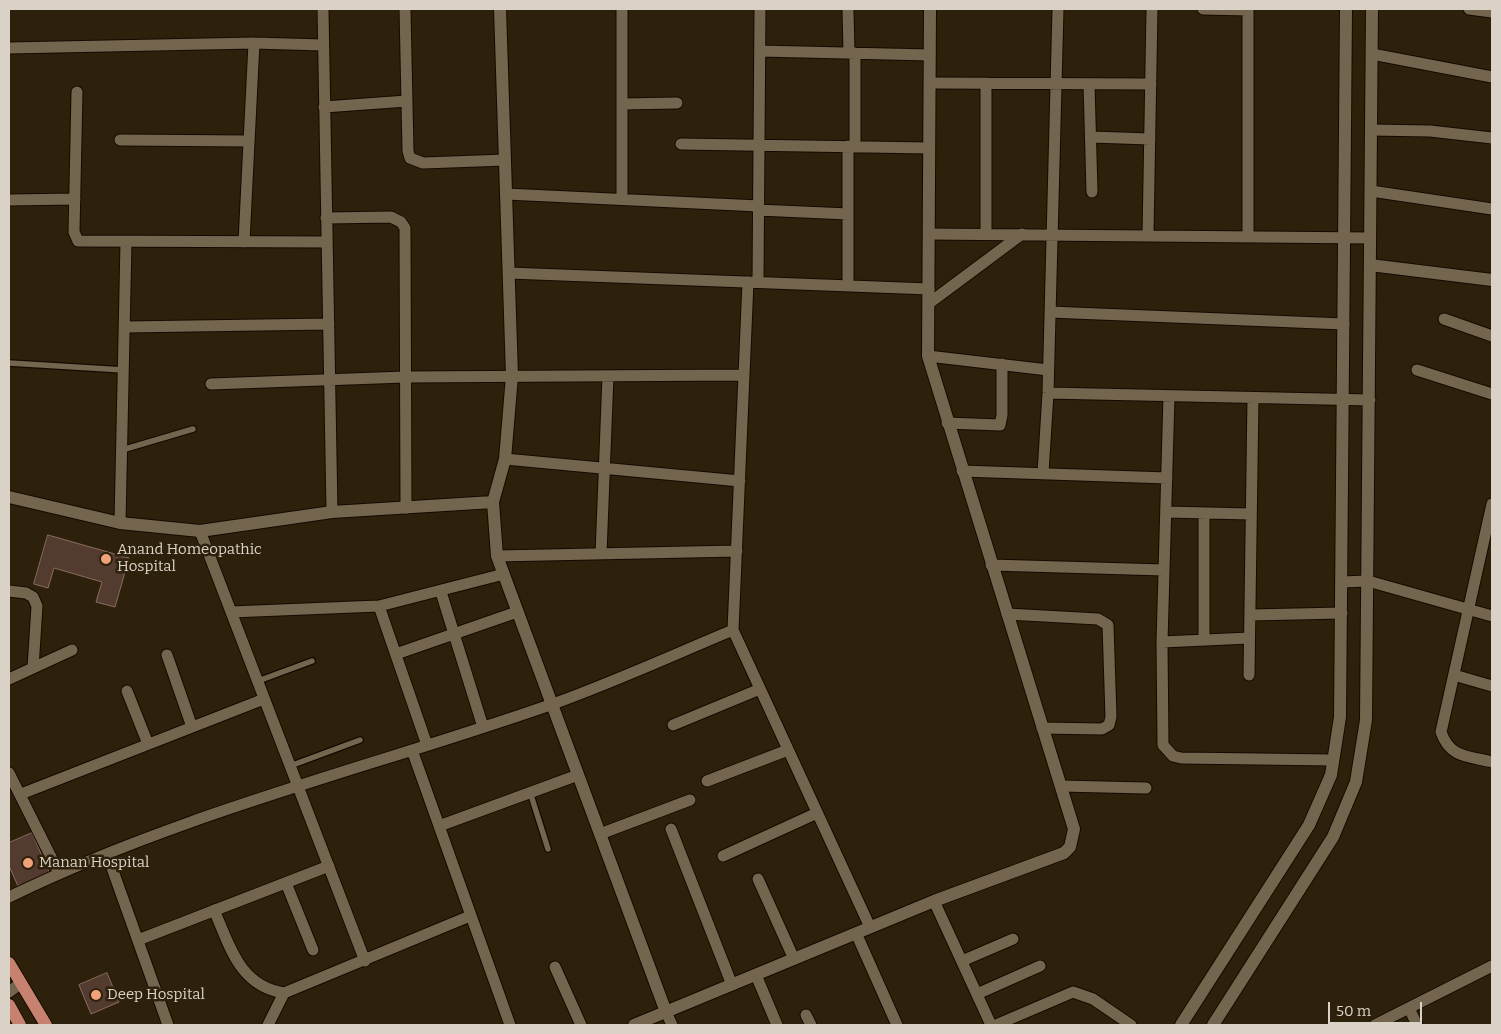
<!DOCTYPE html>
<html>
<head>
<meta charset="utf-8">
<style>
	body { margin:0 }
	#map { position:relative; width:1501px; height:1034px; overflow:hidden; background:#2e210c; font-family:Bitter,serif }
	canvas { display:block }
	.frame { position:absolute; inset:0; border:10px solid #dad2c6; pointer-events:none }
	.scale { position:absolute; left:1328px; top:1002px; width:94px; height:22px; box-sizing:border-box; border:2px solid #dad2c6; border-top:0; padding-left:6px; font-size:15px; line-height:18px; white-space:nowrap; color:#dad2c6; -webkit-text-stroke:4px #2e210c; paint-order:stroke }
</style>
</head>
<body>
<div id="map">
<canvas width="1501" height="1034"></canvas>
<div class="frame"></div>
<div class="scale">50 m</div>
</div>
<script>
const ctx = document.querySelector('canvas').getContext('2d');
ctx.lineJoin = 'round';
function fill(path, color) { ctx.fillStyle = color; ctx.fill(path, 'evenodd'); }
function strokePath(path, color, width, dash) { ctx.strokeStyle = color; ctx.lineWidth = width; ctx.lineCap = dash ? 'butt' : 'round'; ctx.setLineDash(dash || []); ctx.stroke(path); }
function write(font, color, halo, rows, align = 'center') {
  ctx.font = font + ' Bitter,serif'; ctx.lineWidth = 5; ctx.setLineDash([]); ctx.textBaseline = 'middle'; ctx.strokeStyle = halo; ctx.fillStyle = color; for (const [text, x, y, turn = 0] of rows) {
    ctx.save(); ctx.translate(x, y); ctx.rotate((+turn || 0) * Math.PI / 180); ctx.textAlign = isNaN(turn) ? turn : align; if (halo) ctx.strokeText(text, 0, 0); ctx.fillText(text, 0, 0); ctx.restore();
  }
}
const building = new Path2D(`
	M48,535L129,558L115,607L96,602L102,582L54,568L48,588L34,584Z
	M32,833L49,872L18,886L9,866V843Z
	M107,973L119,1002L91,1014L79,985Z`);
fill(building, '#533c2f');
strokePath(building, '#876d5f', 1);
const service = new Path2D(`
	M9,363L124,370
	M122,450L193,429
	M258,681L312,661
	M290,766L360,740
	M530,792L548,849`);
const minor = new Path2D(`
	M323,9L332,512
	M405,9L408,151L410,158L423,163L505,160
	M622,9V199
	M848,9L849,53
	M1203,9L1248,10V236
	M1469,9L1492,12
	M9,48L254,43L323,45
	M760,51L930,55
	M855,53V146
	M1372,54L1492,77
	M930,83L1151,84
	M1089,84L1092,192
	M77,92L74,232L78,241L327,242
	M622,104L677,103
	M324,107L407,101
	M1371,130L1430,131L1492,138
	M1091,137L1150,139
	M120,140L249,141
	M681,144L929,148
	M848,146V286
	M1371,191L1492,209
	M506,194L759,206
	M9,200L75,199
	M758,210L848,214
	M326,218L391,217L401,222L405,228L406,508
	M929,234L1370,238
	M986,234V83
	M1148,235L1152,9
	M244,242L254,43
	M509,273L929,289
	M748,282L733,630L870,927
	M758,282L760,9
	M928,304L1022,234
	M1050,312L1344,324
	M1444,319L1492,336
	M125,327L329,324
	M928,356L1048,370
	M1417,370L1492,394
	M211,384L405,377L744,375
	M1048,393L1370,400
	M1169,396L1162,642L1163,745L1173,756L1181,758L1333,760
	M947,423L1000,425L1002,415V364
	M505,459L740,481
	M962,471L1167,478
	M1043,473L1048,393L1058,9
	M1492,504L1441,732C1450,758 1468,756 1492,762
	M1166,512L1251,514
	M120,523L126,242
	M200,531L365,961
	M601,554L608,376
	M497,556L737,551
	M991,565L1164,570
	M1342,582L1368,581L1492,616
	M9,591L26,593L33,597L37,606L33,668
	M441,592L483,727
	M379,606L427,745
	M231,612L379,606L504,574
	M1007,614L1098,619L1108,625L1111,717L1109,725L1102,729L1042,728
	M1250,615L1342,613
	M1204,640V513
	M1162,642L1249,638
	M396,654L517,612
	M167,655L192,727
	M1249,675L1253,398
	M1454,675L1492,686
	M9,679L72,650
	M127,691L148,744
	M673,725L760,689
	M412,750L510,1025
	M9,773L59,873
	M707,781L788,750
	M1061,786L1146,788
	M21,794L264,699
	M439,826L578,775
	M671,829L732,985
	M600,834L690,800
	M107,854L168,1025
	M723,856L817,813
	M758,879L794,959
	M286,883L313,950
	M9,897C181,813 369,768 550,705C612,683 673,655 733,630
	M934,901L991,1025
	M214,910C230,946 239,986 284,993L470,916
	M856,933L897,1025
	M138,940L329,866
	M962,961L1013,939
	M555,967L581,1025
	M756,975L777,1025
	M9,992L21,983
	M977,994L1040,966
	M1409,1008L1417,1025
	M666,1012L672,1025
	M806,1015L811,1025
	M268,1025L284,993
	M996,1025L1073,992L1093,999L1131,1025
	M1375,1025L1492,966`);
const tertiary = new Path2D(`
	M500,9L512,376L505,459L493,502L497,556L666,1012
	M1370,265L1492,280
	M9,497L120,523L200,531L332,512L493,502
	M634,1025L934,901L1064,853L1070,847L1074,829L928,356L930,9
	M1181,1025L1309,825L1331,775L1340,717L1346,9
	M1213,1025L1333,837L1356,782L1366,720L1372,9`);
const primary = new Path2D(`
	M9,963L46,1025
	M9,1005L20,1025`);
strokePath(service, '#160a00', 8);
strokePath(minor, '#160a00', 13);
strokePath(tertiary, '#160a00', 14);
strokePath(primary, '#160a00', 14);
strokePath(service, '#74654f', 5.5);
strokePath(minor, '#74654f', 11);
strokePath(tertiary, '#74654f', 12);
strokePath(primary, '#c7826f', 12);
for (const [x, y, r, color] of [
	[106,559,6,"#f0a27a"],
	[28,863,6,"#f0a27a"],
	[96,995,6,"#f0a27a"]
]) { const dot = new Path2D(); dot.arc(x, y, r, 0, 2 * Math.PI); ctx.fillStyle = color; ctx.fill(dot); strokePath(dot, '#2e210c', 2); }
write('15px', '#dad2c6', '#2e210c', [
	["Anand Homeopathic",117,550],
	["Hospital",117,567],
	["Manan Hospital",39,863],
	["Deep Hospital",107,995]
], 'left');
</script>
</body>
</html>
